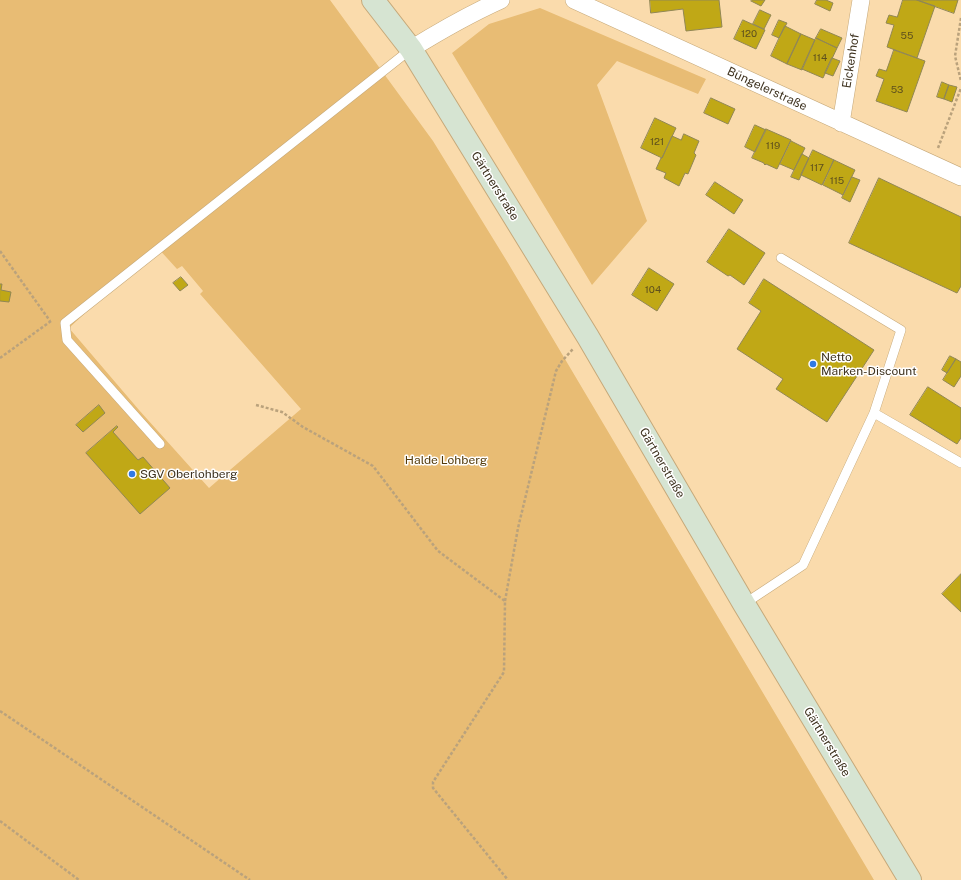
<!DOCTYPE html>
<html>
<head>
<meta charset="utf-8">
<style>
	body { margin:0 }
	canvas { display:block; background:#fadbac }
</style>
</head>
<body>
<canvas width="961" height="880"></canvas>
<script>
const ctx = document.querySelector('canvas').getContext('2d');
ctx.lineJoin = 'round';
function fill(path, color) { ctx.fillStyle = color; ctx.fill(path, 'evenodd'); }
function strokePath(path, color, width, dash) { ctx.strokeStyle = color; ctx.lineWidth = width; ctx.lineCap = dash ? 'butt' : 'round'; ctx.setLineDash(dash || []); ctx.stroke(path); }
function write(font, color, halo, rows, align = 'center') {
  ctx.font = font + ' "Public Sans",sans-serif'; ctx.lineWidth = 3; ctx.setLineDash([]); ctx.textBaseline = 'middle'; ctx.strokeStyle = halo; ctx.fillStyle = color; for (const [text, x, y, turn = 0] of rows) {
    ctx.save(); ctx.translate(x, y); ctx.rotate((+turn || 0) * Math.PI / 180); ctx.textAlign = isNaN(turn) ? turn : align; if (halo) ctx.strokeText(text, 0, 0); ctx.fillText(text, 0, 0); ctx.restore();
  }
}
fill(new Path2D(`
	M0,0H330L433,141L508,263L874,880H0ZM157,247L177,269L182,266L203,291L200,294L301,409L209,488L139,410L69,328Z
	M540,8L706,79L698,94L617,61L597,85L647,221L592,285L452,53L489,24Z`), '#e8bc74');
const building = new Path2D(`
	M650,0H719L722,27L686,31L683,9L651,13Z
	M752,0H765L761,6L751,1Z
	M817,0H826L833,3L830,11L815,4Z
	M903,0H917L935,6L917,58L887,47L894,25L886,23L889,15L897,17Z
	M917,0H958L954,13Z
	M760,10L771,15L764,29L753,24Z
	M743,20L765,30L756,49L734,39Z
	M779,20L787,23L779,38L772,35Z
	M785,26L801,34L787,64L771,56Z
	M821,29L842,38L837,48L816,38Z
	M801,34L815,40L802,70L787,64Z
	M816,38L837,48L823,78L802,69Z
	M894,50L925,61L907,112L876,101L884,79L876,76L879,69L886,71Z
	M832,58L840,61L833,76L825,73Z
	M942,82L949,85L944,99L937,97Z
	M949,85L957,87L952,102L944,99Z
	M711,98L735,109L728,124L704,113Z
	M655,118L676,128L662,158L641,148Z
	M755,125L766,130L755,152L745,147Z
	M766,129L791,140L777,169L766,164L765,165L764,164V163L752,158Z
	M684,134L699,141L694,153L696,155L688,174L685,173L679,186L664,178L666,173L656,169L661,158H662L672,136L681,140Z
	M791,141L805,148L794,170L780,164Z
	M813,150L834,160L822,185L801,175Z
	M802,154L809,158L799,180L791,177Z
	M834,160L855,170L843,195L823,185Z
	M852,177L860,180L850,202L842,198Z
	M879,178L961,217V286L957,293L849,243Z
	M715,182L743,200L734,214L706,195Z
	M729,229L765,253L744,285L730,275L728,276L707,262Z
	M649,268L674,284L657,311L632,295Z
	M181,277L188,285L180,291L173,283Z
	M764,279L874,350L827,422L776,389L783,379L737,349L761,311L749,303Z
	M0,284H2L1,290L11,292L9,302L0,301Z
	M950,356L956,359L947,373L942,370Z
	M956,359L961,362V376L954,387L943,380Z
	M928,387L961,408V438L957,444L910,415Z
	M99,405L105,413L83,432L76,425Z
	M117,426L118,427L113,432L138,460L143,457L170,488L140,514L86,453Z
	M961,574V612L942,594Z`);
fill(building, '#c0a816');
strokePath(building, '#918755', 1);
const service = new Path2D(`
	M874,413L961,463
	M160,444L67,340L65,323L411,49
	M744,604L803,565L874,413L901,330L781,258`);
const minor = new Path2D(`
	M574,0L961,177
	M411,49C440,31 470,14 501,0
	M841,123L861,0`);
const secondary = new Path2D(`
	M373,0L411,49L588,337L744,604L910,880`);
strokePath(service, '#c6a97a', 10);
strokePath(minor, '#c6a97a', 18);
strokePath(secondary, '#c6a97a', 24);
strokePath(new Path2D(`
	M961,18L955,56L961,81
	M938,148L961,88
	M0,251L50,321
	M0,358L51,321
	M256,405L282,412L303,427L373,466L438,551L505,601L504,672L433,782V788L508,880
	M505,601L518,528L556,371L562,361L573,349
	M0,711L250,880
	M0,821L79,880`), '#baa27c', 2.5, [3, 2]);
strokePath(service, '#fff', 9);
strokePath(minor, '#fff', 17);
strokePath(secondary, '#d6e4d2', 22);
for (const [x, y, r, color] of [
	[813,364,4,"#3079e5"],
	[132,474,4,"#3079e5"]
]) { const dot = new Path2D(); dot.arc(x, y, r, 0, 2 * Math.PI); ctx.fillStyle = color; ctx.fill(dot); strokePath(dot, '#fff', 1.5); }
write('10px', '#5e501d', null, [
	["120",749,34],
	["55",907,36],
	["114",820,58],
	["53",897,90],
	["121",657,142],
	["119",773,146],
	["117",817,168],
	["115",837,181],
	["104",653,290]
]);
write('12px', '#3e321f', '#fff', [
	["Eickenhof",851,61,-81],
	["Büngelerstraße",767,89,25],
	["Gärtnerstraße",495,186,58],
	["Gärtnerstraße",662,463,60],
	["Gärtnerstraße",827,742,59]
]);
write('12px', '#3e321f', '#fff', [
	["Netto",821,357],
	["Marken-Discount",821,371],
	["SGV Oberlohberg",140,474]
], 'left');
write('12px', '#533a09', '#fff', [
	["Halde Lohberg",446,460]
]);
</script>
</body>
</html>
